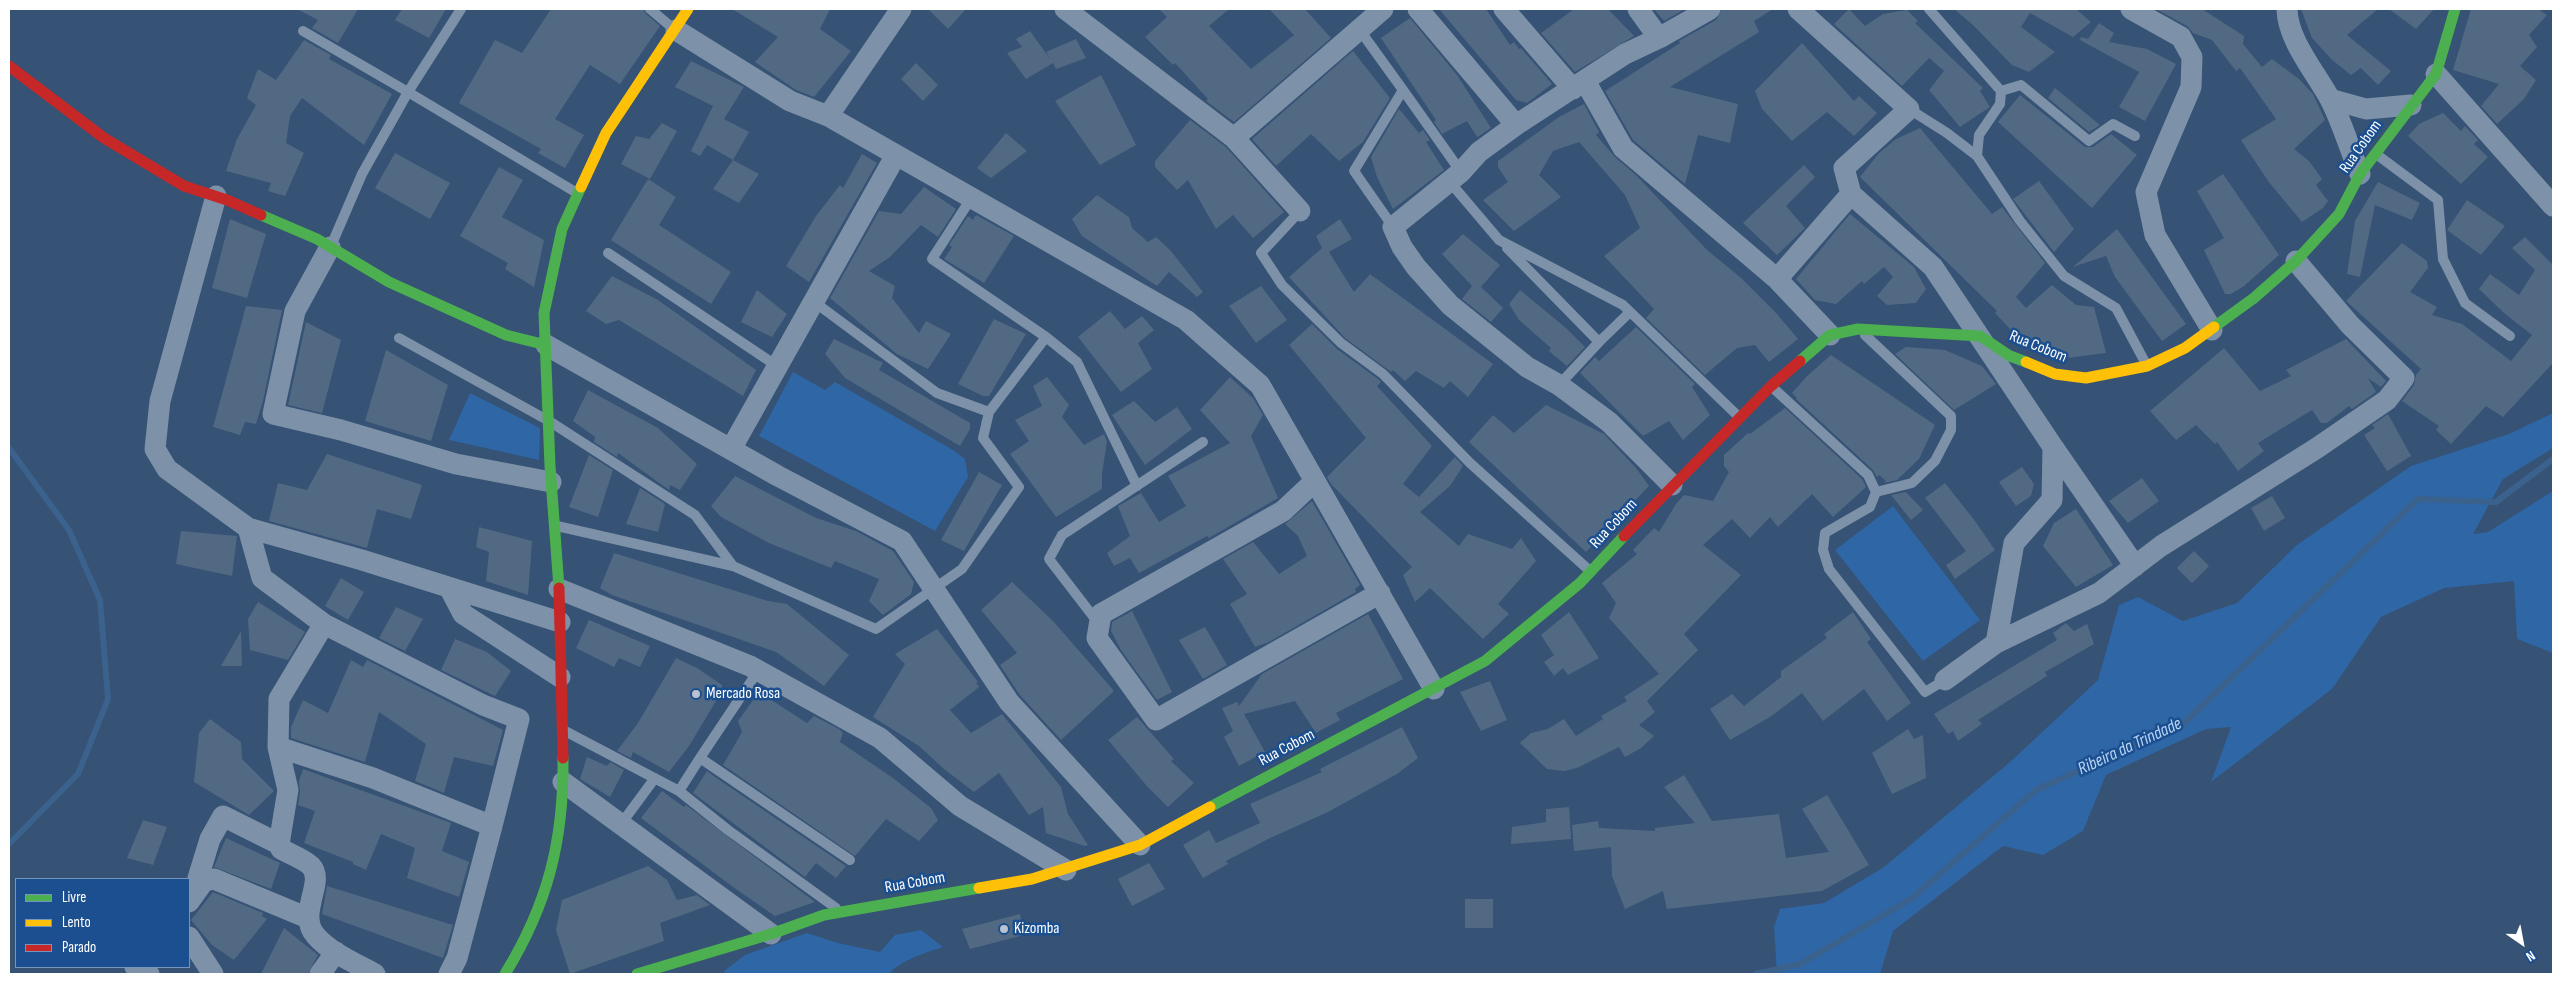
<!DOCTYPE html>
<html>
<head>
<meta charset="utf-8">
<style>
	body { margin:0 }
	#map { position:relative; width:2562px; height:983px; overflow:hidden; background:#365274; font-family:"Sofia Sans Condensed",sans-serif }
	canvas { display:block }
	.frame { position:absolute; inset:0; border:10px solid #fff; pointer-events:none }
	.legend { position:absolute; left:15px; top:878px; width:175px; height:90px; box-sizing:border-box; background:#1b4f8f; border:1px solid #7695bc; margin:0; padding:6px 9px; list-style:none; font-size:15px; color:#fff }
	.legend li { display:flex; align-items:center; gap:10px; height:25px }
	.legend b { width:25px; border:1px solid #7695bc }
	.north { position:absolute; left:2497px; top:918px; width:50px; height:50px; -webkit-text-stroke:4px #1b4f8f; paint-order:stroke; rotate:147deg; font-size:14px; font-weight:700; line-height:20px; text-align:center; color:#fff }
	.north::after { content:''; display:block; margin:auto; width:18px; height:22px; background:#fff; clip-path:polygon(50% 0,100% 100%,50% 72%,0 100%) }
</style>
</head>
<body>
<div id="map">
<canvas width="2562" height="983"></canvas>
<div class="frame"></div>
<ul class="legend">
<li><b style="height:6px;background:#4caf50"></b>Livre</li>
<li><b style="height:6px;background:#ffc107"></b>Lento</li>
<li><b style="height:6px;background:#c62828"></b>Parado</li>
</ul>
<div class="north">N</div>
</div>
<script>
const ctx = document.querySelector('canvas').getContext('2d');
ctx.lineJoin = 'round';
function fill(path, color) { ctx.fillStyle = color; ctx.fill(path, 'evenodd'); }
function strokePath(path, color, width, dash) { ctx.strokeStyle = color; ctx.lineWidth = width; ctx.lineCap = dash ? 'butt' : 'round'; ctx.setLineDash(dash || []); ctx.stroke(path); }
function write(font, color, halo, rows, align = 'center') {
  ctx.font = font + ' "Sofia Sans Condensed",sans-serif'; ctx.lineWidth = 5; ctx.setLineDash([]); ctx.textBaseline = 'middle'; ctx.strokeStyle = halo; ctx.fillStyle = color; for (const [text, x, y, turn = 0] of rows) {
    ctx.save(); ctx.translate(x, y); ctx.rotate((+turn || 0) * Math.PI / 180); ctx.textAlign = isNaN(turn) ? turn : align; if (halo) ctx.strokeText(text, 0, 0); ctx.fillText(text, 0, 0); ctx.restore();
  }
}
fill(new Path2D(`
	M793,372L825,390L835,382L953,450L965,459L968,477L935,531L759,436Z
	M470,393L540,428L539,460L449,440Z
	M2553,413V448L2503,479L2473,534L2488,532L2553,491V653L2517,639L2514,581L2444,588L2381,617L2332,689L2211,782L2231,727L2206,729L2106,775L2083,831L2043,855L2003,846L1893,931L1880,974H1777L1774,927L1780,909L1824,903L1884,867L2010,762L2098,680L2119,605L2138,597L2183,621L2237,603L2297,545L2411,466L2509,434Z
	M1893,506L1980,620L1923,661L1835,550Z
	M921,930L943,947C925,953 901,960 889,974H725L724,971L745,955L807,933L838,943L880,952L895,935Z`), '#2f66a5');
strokePath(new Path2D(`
	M9,448L69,530L100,600L108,699L78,774L9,844
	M1756,974L1800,964L1911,899L2036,790L2184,723L2418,499L2496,502L2553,459`), '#3b618d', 6);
fill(new Path2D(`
	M297,9H358L338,43L312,28L318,20Z
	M402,9H446L429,38L395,20Z
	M551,9H643L646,14L660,26L620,84L590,65L555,119L584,135L565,168L538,153L541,149L459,103L495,40L522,53Z
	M732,9H830L820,29L851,51L814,97L796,90L755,62L778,37Z
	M928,9H966L948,29Z
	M1159,9H1229L1209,26L1251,69L1294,35L1269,9H1305L1331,38L1234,122L1206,101L1208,99L1175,63L1173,65L1145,37L1167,17Z
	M1439,9H1486L1510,45L1514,42L1519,49L1521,48L1552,84L1527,103L1516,100Z
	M1574,9H1608L1634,36L1575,72L1541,33Z
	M1654,9H1685L1664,21Z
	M1722,9H1773L1754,21L1759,32L1670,87L1738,104L1730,143L1698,135L1685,184L1633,140L1605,91L1680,43L1679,41L1716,20Z
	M1849,9L1865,26L1883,14L1907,10L1918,21L1915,23L1983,88L1980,91L1990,107L1960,127L1929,90L1944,71L1929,58L1902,86L1834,24Z
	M1954,9H2076L2091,22L2073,37L2030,13L2021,27L2055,52L2029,72L2012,65L1973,25Z
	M2156,9H2202L2244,36L2243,44L2262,67L2272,59L2299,79L2313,94L2325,120L2294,149L2309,161L2322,179L2316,185L2328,201L2323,208L2302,222L2268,181L2241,140L2276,119L2240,68L2236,71L2212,40L2193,33L2187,26Z
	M2301,9H2378L2347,35L2391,71L2378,85L2361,68L2351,75L2332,60L2312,38Z
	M2389,9H2434L2416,29Z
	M2471,9H2538L2547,15L2529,35L2537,47L2520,66L2536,80L2524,99L2497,124L2481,106L2499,84L2453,70Z
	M1410,18L1457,75L1491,128L1479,136L1477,137L1467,121L1442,134L1434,122L1436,120L1381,38Z
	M2099,23L2114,33L2109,42L2147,49L2176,64L2145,121L2119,107L2139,72L2080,40L2081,37L2088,39Z
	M1030,31L1050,59L1046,52L1076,39L1086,58L1056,69L1053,63L1026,79L1007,53L1022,47L1016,39Z
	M304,40L331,55L329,59L392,94L364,145L302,98L290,116L286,143L304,153L285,196L268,191L271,183L226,171L237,139L256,105L247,98L258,69L276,80Z
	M1802,43L1854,101L1859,96L1877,113L1854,136L1827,112L1792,141L1762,109L1755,91Z
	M1353,51L1390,98L1363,142L1339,161L1311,134L1276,166L1252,139Z
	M691,61L744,87L724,119L749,132L733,160L707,145L700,156L691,151L713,106L675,87Z
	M916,63L938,85L923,101L901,79Z
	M1101,75L1136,145L1100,165L1055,101Z
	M2055,88L2100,125L2089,132L2048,98Z
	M2020,95L2085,147H2093L2111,134L2137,155L2092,208L1998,122Z
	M1584,104L1599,132L1596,135L1615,157L1637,176L1707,250L1740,277L1777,314L1798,339L1769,362L1755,345L1737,348L1705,375L1646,318L1654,309L1604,256L1640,228L1625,195L1579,142L1553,151L1539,175L1561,197L1514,231L1483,200L1508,182L1498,167V161L1559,117Z
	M1399,109L1419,133L1423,130L1430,140L1426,142L1444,170L1393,209L1377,177L1371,157Z
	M2443,113L2461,131L2465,126L2478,140L2474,144L2488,157L2461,184L2408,136L2419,124Z
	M1190,120L1226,147L1284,212L1253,238L1233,215L1216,229L1188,180L1177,190L1155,167V161Z
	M662,123L677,131L650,179L621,164L636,136L649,139Z
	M1920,128L1992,214L2002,207L2045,263L2016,297L2026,308L2052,285L2076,305L2094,307L2106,353L2059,359L2026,346L1995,313L1997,311L1860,177L1879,153L1896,139Z
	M1006,133L1027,151L991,178L977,168Z
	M395,153L450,183L430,219L375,188Z
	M862,154L877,163L809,282L786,266L816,216L840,185L843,188Z
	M733,160L759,174L739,203L713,189Z
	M1804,165L1815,177L1786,206L1805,228L1777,255L1743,223Z
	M499,167L523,180L502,217L544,240L534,287L505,269L508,263L460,236Z
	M2223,174L2279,255L2244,286L2231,294H2225L2204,250L2224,238L2197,191Z
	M648,179L676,197L659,225L731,272L711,304L611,240Z
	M2039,181L2074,229L2054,252L2013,199Z
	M2378,182L2420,203L2412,220L2375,205L2360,277L2347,274L2355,221Z
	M924,187L956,209L938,237L921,225L890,257L869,271L895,286L892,298L919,333L926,321L951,334L928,369L897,354L830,298L879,211L901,214Z
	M1097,195L1129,217L1132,228L1148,242L1156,237L1171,251L1203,292L1197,297L1169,272L1157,286L1082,236L1072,219Z
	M2467,200L2505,226L2481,255L2447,230Z
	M1850,214L1914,267L1926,289L1916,303L1887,305L1877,296L1893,277L1884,267L1864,284L1862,281L1836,304L1815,300L1796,279Z
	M976,215L1014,236L984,283L944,259L952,247L949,245L968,216L973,220Z
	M230,219L266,234L247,298L212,288Z
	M1340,219L1352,239L1329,252L1354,292L1370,274L1493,364L1468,397L1450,381L1444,388L1416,371L1405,381L1393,370L1391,372L1345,338L1289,277L1322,248L1316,236Z
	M2117,229L2186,324L2162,341L2115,277L2106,256L2073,267Z
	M1463,234L1500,265L1481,287L1503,308L1491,322L1462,299L1472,286L1442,254Z
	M2525,237L2553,265V363L2503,417L2486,406L2451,444L2436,430L2439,426L2402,401L2414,385L2416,375L2421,369L2346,301L2402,243L2427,261L2428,268L2410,292L2437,307L2432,315L2462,324L2511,361L2532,335L2504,313L2479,289L2490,274L2519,295L2535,270L2512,248Z
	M612,276L658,300L756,370L743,396L619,320L606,324L586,311Z
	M1261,286L1287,320L1256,343L1229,306Z
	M757,290L787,314L772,337L741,322Z
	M1520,290L1566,328L1585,347L1567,366L1549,351L1551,348L1519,320L1509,304Z
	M246,306L282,310L263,401L256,424L245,422L240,435L213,427Z
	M1110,311L1125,329L1142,316L1154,330L1138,343L1152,369L1121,392L1078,337Z
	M994,319L1026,334L989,396H983L958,384Z
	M306,322L341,340L322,413L288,405Z
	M1312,324L1337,349L1378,379L1381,382L1377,386L1432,446L1403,484L1419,497L1455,457L1463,466L1450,486L1420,512L1459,546L1468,534L1512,549L1521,538L1536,561L1498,604L1509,614L1483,639L1430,588L1415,602L1403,575L1412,567L1331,484L1327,477L1366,438L1289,345Z
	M1636,327L1695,384L1692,387L1710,415L1683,440L1669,421L1643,436L1580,373L1595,357L1599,361Z
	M834,339L883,363L879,370L970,423V429L960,446L845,378L825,354Z
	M2346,339L2386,381L2381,387L2368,378L2376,392L2352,409L2349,406L2327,423H2321L2312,410L2258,443L2264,451L2238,471L2217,442L2215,444L2196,425L2176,440L2150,411L2224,348L2260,391L2291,376L2286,370Z
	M1906,347L1945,350L1982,366L1996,384L1954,410L1895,354Z
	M386,350L448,385L431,441L365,421Z
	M1831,355L1935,425L1919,459L1897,480L1884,483L1886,481L1879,475L1877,477L1873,470L1796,399L1797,398L1792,393L1807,376Z
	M1047,377L1069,405L1062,417L1084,445L1104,434L1107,441L1102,474V489L1056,517L1010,454L1029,441L1015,420L1042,406L1033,386Z
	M1230,377L1253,398L1263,415L1251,436L1278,498L1209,538L1207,536L1139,573L1130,558L1114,566L1107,553L1130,536L1118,506L1141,493L1159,522L1186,506L1168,476L1230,443L1200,410Z
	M588,390L658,428L697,464L680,490L670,485L669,490L618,453L617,457L594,442L595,437L573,421Z
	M1134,401L1155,422L1177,407L1192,429L1145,465L1112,415Z
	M1546,405L1604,434L1636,468L1649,486L1586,552L1469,442L1493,415L1514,433Z
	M1785,408L1862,479L1866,487L1833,517L1812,494L1778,527L1770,517L1750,538L1732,519L1703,545L1741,575L1684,634L1698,650L1647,701L1655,712L1639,725L1654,736L1641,748L1625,757L1619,747L1577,768L1564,771L1547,769L1520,743L1531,733L1548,729L1564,719L1576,736L1603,719L1601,716L1627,701L1624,697L1659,674L1609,618L1616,603L1602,583L1637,554L1633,550L1654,528L1659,532L1676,504L1684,495L1713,501L1729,472L1724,466V455L1748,433L1750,434Z
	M2388,414L2411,456L2387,471L2364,435L2375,428L2372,425Z
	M327,454L422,485L411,519L377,509L367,548L269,521L278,483L307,490Z
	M589,455L613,470L598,517L569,507Z
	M2022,467L2034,484L2031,496L2016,506L1999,482Z
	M979,472L1002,485L964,551L941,540Z
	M735,476L816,518L856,531L893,551L914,582L911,594L883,615L869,601L879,579L835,561L831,568L769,543L721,517L711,506Z
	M2142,478L2159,501L2128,523L2109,501Z
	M1945,483L1975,521L1995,550L1955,579L1946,565L1966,551L1925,498Z
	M640,488L665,504L658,532L626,524Z
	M1906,492L1923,510L1911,520L1891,495Z
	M2272,496L2285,518L2264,531L2251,508Z
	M1312,501L1360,585L1355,589L1356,592L1269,642L1255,647L1230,604L1247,594L1223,559L1253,542L1279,574L1307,556L1298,536L1285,524Z
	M2076,509L2113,565L2076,587L2043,546L2054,523Z
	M479,527L532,541L528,595L486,581L489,552L476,547Z
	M181,531L237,536L232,576L176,564Z
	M2194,551L2209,566L2192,583L2177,568Z
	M614,553L768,601L787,604L849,655L824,686L776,652L612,595L600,588Z
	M341,578L364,592L348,620L325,606Z
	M1012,582L1053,621L1114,691L1061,740L1019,694L1000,665L1017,653L981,610Z
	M258,602L305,632L288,660L250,650L248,619Z
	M396,607L423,619L405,651L379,638Z
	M1132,611L1172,692L1157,700L1121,650L1111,631L1112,622Z
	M1569,612L1599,658L1568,675L1563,668L1554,676L1544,662L1554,655L1541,635Z
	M1853,612L1871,639L1867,642L1911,703L1887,721L1864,689L1823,721L1802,693L1770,717L1730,740L1710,709L1732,694L1744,706L1781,677V671L1827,638L1824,634Z
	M1368,614L1403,679L1336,713L1340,720L1316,733L1295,701L1244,714L1265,752L1239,766L1224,737L1233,731L1222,708L1237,702L1239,706L1262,674Z
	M589,620L650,646L640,667L619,658L614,667L576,648Z
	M2066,623L2074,631L2087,624L2094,644L2045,672L2047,676L1978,720L1982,724L1958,741L1953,731L1948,734L1934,714L2057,640L2053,633Z
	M1205,627L1227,665L1203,679L1179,640Z
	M937,629L978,682L976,683L979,687L950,710L971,733L1002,714L1061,787L1068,814L1088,845L1085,846L1046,833L1043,807L1029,815L999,773L974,792L944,769L919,746L873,717L905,664L895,654Z
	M241,631L242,666H221Z
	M455,639L487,652L511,671L495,696L441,670Z
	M676,658L697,668L722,685V691L689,746L669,772L633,752L631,758L617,751L638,723Z
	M351,660L363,667L367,660L503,730L493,766L454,757L444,793L415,781L426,744L379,712L365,762L291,738V727L303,700L328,713Z
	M1490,681L1507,720L1481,731L1460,692Z
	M759,692L807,723L814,716L839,729L843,733L840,742L893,778L931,808L938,820L919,841L886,819L855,856L723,765L742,732L738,721Z
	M1137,717L1174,759L1171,761L1194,783L1168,807L1146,785L1108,740Z
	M210,719L241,742L242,759L274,791L249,815L194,782L199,733Z
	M1402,727L1418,758L1397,774L1328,812L1268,839L1226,861L1228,864L1203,878L1183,845L1209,830L1216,843L1260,823L1250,804L1322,772L1320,769Z
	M1908,729L1914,739L1923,735L1926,778L1892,794L1872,753Z
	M587,757L607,766L610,762L624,770L610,797L580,779Z
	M303,769L451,823L442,851L469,862L459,897L407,878L415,848L381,834L366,870L353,864V862L304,843L315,811L298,805L300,792L299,781Z
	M707,771L715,777L846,866L836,878L816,863L805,877L693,793Z
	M1684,775L1712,821L1779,814L1786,858L1829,852L1802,809L1827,795L1869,865L1822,891L1667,909L1663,891L1625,909L1612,876L1611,847L1574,851L1572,825L1598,821L1599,828L1655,831V828L1695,823L1664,787Z
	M662,791L684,807L686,805L815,902L775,916L733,887L641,818Z
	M1569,807L1571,839L1511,844L1512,827L1546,822V809Z
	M143,820L167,827L153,865L127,858Z
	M226,838L280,863L271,889L214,867Z
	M1149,863L1165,889L1132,906L1118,879Z
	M648,866L667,880L677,900L697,895L710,905L660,923L664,941L570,974L556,930L562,900Z
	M327,886L453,925L443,958L322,914Z
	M213,892L263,913L262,916L267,919L234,960L212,945L191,920Z
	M1465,899H1493V928H1465Z
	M1020,914L1024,935L970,949L962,929Z
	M284,928L318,955L308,974H261Z`), '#526984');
strokePath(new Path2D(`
	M650,9L675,30
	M1929,9L2001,91L2000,104L1979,135L1977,156L2020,221L2064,276L2116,308L2146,364
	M1359,29L1403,90L1354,171L1393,227
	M303,31L408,92L461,9
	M1403,90L1461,172
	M2001,91L2021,85L2089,141L2113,124L2135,136
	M1909,109L1947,133L1977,156
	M2376,154L2438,200L2443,259L2465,303L2510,336
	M1449,181L1499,240L1623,305L1739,417
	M972,197L932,259L1046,337
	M1300,211L1261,253L1282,285L1341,343L1383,374L1470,463L1590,571
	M331,246L362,174L408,92L577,193
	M1507,248L1599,342L1630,312
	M608,253L777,366
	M813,301L937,393L989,412
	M1865,335L1951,416V430L1935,461L1912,483L1876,492
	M399,338L549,421L695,515L733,566L557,526
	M1559,385L1599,342
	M1772,387L1868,475L1876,492L1870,507L1825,533L1823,550L1829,569L1925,692L1945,680
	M733,566L876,629L962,569L1019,487L983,438L989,412L1046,337L1077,362L1137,486
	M1099,624L1049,559L1062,535L1203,442
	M758,671L700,758L850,860
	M565,731L679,791L700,758
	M679,791L728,830L836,908
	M621,824L655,778`), '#7d92a8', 10);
strokePath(new Path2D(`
	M1065,9L1234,138L1300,211
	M1418,9L1516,125
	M1504,9L1573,89
	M1638,9L1659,38
	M2131,9L2181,37L2192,57L2191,87L2146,192L2155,235L2212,330
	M2287,9C2287,39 2316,73 2330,99C2342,122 2350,150 2360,174
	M676,30L790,101L828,116L1186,320L1260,385L1434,689
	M2436,74L2553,206
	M1585,81L1623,148L1777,279L1830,335
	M2330,99L2366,109L2411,105
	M828,116L901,9
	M1234,138L1383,9
	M1851,194L1933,267L2053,447L2052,500L2014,543L1996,643L1945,680
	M216,196L160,401L155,449L167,469L248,528
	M330,247L295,311L273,414L341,430L456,464L551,482
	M1777,279L1851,194L1844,168L1909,109L1798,9
	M546,345L778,476L902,541L1009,702L1140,845
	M2053,447L2135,566
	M731,449L896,155
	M1315,481L1283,511L1101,614L1097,638L1156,720L1380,593
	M1672,485L1609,422L1559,385L1527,367L1450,305L1416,267L1402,247L1393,227L1461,172L1479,152L1516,125L1625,54L1659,38L1710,9
	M450,589L463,614L560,677
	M559,589L750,666L880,738L960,806L1066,870
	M324,624L279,699L278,747L288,790L279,844L281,849C290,854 304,859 311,866C326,882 296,914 316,936C331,953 355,963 375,974
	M1996,643L2099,593L2161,546L2317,448L2387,400L2404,378L2350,325L2296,261
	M278,747L373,778L492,826L457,958L449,974
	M563,782L771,934
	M492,826L519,719L483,705L324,624L262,578L248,528L362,560L560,622
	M204,881L198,878L210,839L223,816L279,844
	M189,902L204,881L214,879L308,918
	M189,937L213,974
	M135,967L149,974
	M320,974L336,952`), '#7d92a8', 21);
strokePath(new Path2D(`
	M261,215L317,239L389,282L506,335L546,345
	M2214,327L2254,298L2296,261L2339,214L2360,174L2436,74L2455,9
	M1800,361L1830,335L1858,329L1980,336L2010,356L2026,362
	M559,588L550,466L544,313L562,229L581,187
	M1210,807L1485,661L1580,583L1624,536
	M505,974C548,904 564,840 563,758
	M637,974L771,934L824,915L979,888`), '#4caf50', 11);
strokePath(new Path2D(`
	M581,187L606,133L688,9
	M2026,362L2055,374L2086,378L2147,366L2185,348L2214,327
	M979,888L1032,879L1140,845L1210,807`), '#ffc107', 11);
strokePath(new Path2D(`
	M9,66L104,138L184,186L227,200L261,215
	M1624,536L1771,386L1800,361
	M559,588L563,758`), '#c62828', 11);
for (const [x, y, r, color] of [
	[696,694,5,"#b9c2ce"],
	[1004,929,5,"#b9c2ce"]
]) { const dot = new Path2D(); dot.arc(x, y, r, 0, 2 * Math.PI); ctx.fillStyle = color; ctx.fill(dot); strokePath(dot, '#1b4f8f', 2); }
write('16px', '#fff', '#1b4f8f', [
	["Rua Cobom",2361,147,-55],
	["Rua Cobom",2038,347,22],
	["Rua Cobom",1614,524,-47],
	["Rua Cobom",1287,748,-28],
	["Rua Cobom",915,883,-10]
]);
write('16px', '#fff', '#1b4f8f', [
	["Mercado Rosa",706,694],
	["Kizomba",1014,929]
], 'left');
write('italic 18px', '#b5d3f5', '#1b4f8f', [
	["Ribeira da Trindade",2130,747,-25]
]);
</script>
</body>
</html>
